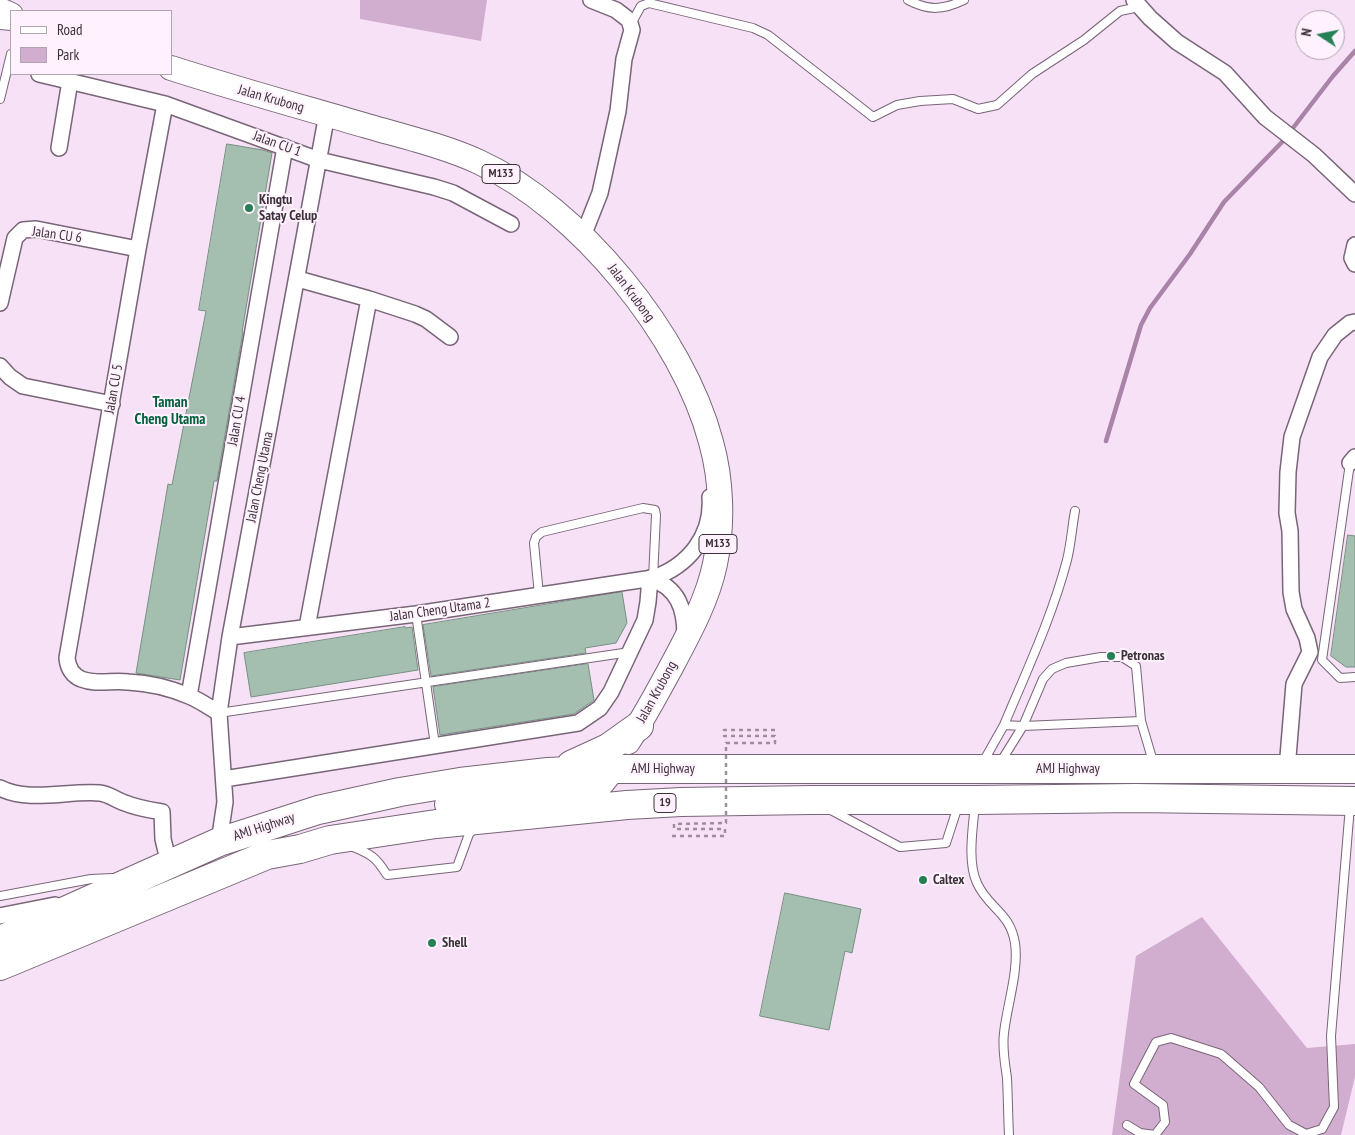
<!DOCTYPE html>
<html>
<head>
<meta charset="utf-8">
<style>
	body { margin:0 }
	#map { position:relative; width:1355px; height:1135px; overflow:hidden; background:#f7e1f6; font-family:"PT Sans Narrow",sans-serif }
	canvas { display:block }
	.legend { position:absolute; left:10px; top:10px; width:162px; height:65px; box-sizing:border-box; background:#fff1fe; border:1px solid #b0a4af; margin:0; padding:6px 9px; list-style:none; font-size:15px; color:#3a3139 }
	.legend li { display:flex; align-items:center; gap:10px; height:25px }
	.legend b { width:25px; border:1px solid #b0a4af }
	.north { position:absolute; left:1295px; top:10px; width:50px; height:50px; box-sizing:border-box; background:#fff1fe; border:1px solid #b0a4af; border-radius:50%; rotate:281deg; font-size:14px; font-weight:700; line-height:20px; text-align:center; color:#3a3139 }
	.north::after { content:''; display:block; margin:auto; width:18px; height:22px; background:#268056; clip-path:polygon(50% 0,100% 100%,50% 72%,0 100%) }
</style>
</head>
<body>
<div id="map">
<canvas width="1355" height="1135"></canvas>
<ul class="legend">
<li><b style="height:6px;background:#fff"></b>Road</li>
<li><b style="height:14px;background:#d1aecf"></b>Park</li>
</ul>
<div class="north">N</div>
</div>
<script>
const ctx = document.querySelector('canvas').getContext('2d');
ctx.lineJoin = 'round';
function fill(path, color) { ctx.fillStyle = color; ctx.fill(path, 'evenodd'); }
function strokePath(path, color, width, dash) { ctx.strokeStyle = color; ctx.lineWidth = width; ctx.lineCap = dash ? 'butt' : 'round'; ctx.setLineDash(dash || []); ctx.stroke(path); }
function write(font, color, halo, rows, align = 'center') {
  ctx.font = font + ' "PT Sans Narrow",sans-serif'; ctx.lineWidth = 4; ctx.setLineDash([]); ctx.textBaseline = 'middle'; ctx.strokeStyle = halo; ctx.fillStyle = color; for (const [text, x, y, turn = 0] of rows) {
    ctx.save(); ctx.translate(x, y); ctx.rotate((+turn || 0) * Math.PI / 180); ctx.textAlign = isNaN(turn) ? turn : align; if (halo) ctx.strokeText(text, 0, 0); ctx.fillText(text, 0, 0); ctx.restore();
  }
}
fill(new Path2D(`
	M360,0H487L481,41L360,19Z
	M1202,917L1307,1048L1355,1044V1077L1341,1135H1112L1136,956Z`), '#d1aecf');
strokePath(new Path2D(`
	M1293,128L1333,76L1355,51
	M1106,441L1141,325L1150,308L1190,254L1224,202L1283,141`), '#a983a8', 4.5);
const building = new Path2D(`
	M227,144L263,150L272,153L242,332H243L217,481H214L180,680L136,673L168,484L172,485L206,311L199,310Z
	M1348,535L1355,536V667H1346L1331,656Z
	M622,592L627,623L616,643L585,648L586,653L431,676L423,625Z
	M405,627V628L412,627L418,670L251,697L244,653Z
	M588,664L594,700L574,714L440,735L433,687Z
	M785,893L861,909L852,953L845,951L829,1030L760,1016Z`);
fill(building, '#a4bfaf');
strokePath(building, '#769080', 1);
const lane = new Path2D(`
	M908,0C929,11 943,10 964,0
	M631,24L641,6L649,3L753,28L768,35L873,117L897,105L920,101L953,99L978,109L997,105L1032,74L1084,40L1120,11L1139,7
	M0,25L11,26
	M0,99L11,54
	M1350,463L1322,660L1340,678L1355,677
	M1075,511C1072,527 1071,544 1067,560C1052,617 1027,670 1004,725L1023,726L1043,679L1052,669L1066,663L1101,657H1122L1136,666L1141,721
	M539,595L534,543L536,537L542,532L643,508L655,510L656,515L653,578
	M416,614L435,745
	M219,713L630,652
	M1000,763L1023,726L1141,721L1154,765
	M982,764L1004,725
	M975,804C973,827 967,862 977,883C988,908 1010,912 1015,943C1019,971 1007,1005 1004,1033C1002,1049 1005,1063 1007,1078C1008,1097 1008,1116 1009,1135
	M829,809L900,847L946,843L958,806
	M351,846C371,854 376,857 387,875L457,867L469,834L475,828
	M0,896L91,879L113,878
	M1127,1125L1140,1133L1155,1135L1165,1122L1163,1105L1134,1084L1156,1042L1171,1038L1221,1054L1259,1087L1289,1125L1306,1134L1322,1129L1334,1107L1331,1036L1350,806`);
const street = new Path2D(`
	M1134,0L1150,18L1177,42L1225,73L1265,117L1314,155L1355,194
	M39,74L165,104L319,160L434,187L453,193L511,224
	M165,104L138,249L67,658C68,668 72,675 81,679C96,685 112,680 128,682C148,683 170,688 189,696C199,700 209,707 219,713
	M59,148L70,81
	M583,236L600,193L618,111L624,59L632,30L629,20L616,10L591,0
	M1355,245L1352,258L1355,264
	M298,279L369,299L415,314L426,319L450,337
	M0,303L15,238L23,230L36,229L138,249
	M0,366L10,377L23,386L112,404
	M1350,463L1355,457
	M650,578C678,588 685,608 685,636
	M307,627L369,299
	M230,637L416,614L653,578C688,566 713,536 710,497
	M189,696L285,147
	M1287,769L1294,684L1310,652L1307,638L1294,609L1291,592L1290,531L1287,513L1288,472L1292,437L1320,357L1335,335L1350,323L1355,322
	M224,779L578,723L600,708L611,692L645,620L648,602L650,578
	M0,788C29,803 69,790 100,793C109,794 116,800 125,803C137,808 150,810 162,812L163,839L169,864
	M219,842L225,802L219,713L230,637L327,114
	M0,916L55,905`);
const primary = new Path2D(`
	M0,10L11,15
	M171,68C236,89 302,107 367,126C405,137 444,146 479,162C579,208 683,336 711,442C722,481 723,525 715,564C707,602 687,637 669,671C656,695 643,719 628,742`);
const highway = new Path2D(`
	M571,765L608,748L639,726
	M449,804L502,797L579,792L598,785L611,769
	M0,940L219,842L318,810L400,792L460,782L548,772L611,769H1355
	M0,966L267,855L300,849L330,840L436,824L627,805L681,802L811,800H975L1135,798L1355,801`);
strokePath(lane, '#796578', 10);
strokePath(street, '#796578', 18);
strokePath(primary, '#796578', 26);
strokePath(highway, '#796578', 30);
strokePath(lane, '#fff', 8);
strokePath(street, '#fff', 15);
strokePath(primary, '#fff', 24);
strokePath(highway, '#fff', 28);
strokePath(new Path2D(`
	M672,836H725V829H674V824L726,823V743H775V736H724V730H779`), '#9e8e9d', 2.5, [4, 4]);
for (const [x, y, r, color] of [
	[249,208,5,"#268056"],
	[1111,656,5,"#268056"],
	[923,880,5,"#268056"],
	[432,943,5,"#268056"]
]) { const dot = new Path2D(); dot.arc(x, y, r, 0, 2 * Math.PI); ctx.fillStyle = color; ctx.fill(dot); strokePath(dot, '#fff1fe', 2); }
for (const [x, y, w] of [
	[501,174,38],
	[718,544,38],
	[665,803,22]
]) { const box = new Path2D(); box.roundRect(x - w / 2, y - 9.5, w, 19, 4); ctx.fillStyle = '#fff1fe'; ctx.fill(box); strokePath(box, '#3a3139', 1); }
write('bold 12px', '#3a3139', null, [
	["M133",501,174],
	["M133",718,544],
	["19",665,803]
]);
write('14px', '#3a3139', '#fff1fe', [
	["Jalan Krubong",271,99,16],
	["Jalan CU 1",277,144,20],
	["Jalan CU 6",57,235,8],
	["Jalan Krubong",631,293,53],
	["Jalan CU 5",114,389,-80],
	["Jalan CU 4",237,421,-80],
	["Jalan Cheng Utama",260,477,-79],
	["Jalan Cheng Utama 2",440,610,-8],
	["Jalan Krubong",657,692,-61],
	["AMJ Highway",663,769],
	["AMJ Highway",1068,769],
	["AMJ Highway",264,827,-18]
]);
write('bold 14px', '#3a3139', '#fff1fe', [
	["Kingtu",259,200],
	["Satay Celup",259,216],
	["Petronas",1121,656],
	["Caltex",933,880],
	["Shell",442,943]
], 'left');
write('bold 15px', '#00603b', '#fff1fe', [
	["Taman",170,403],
	["Cheng Utama",170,420]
]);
</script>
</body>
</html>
